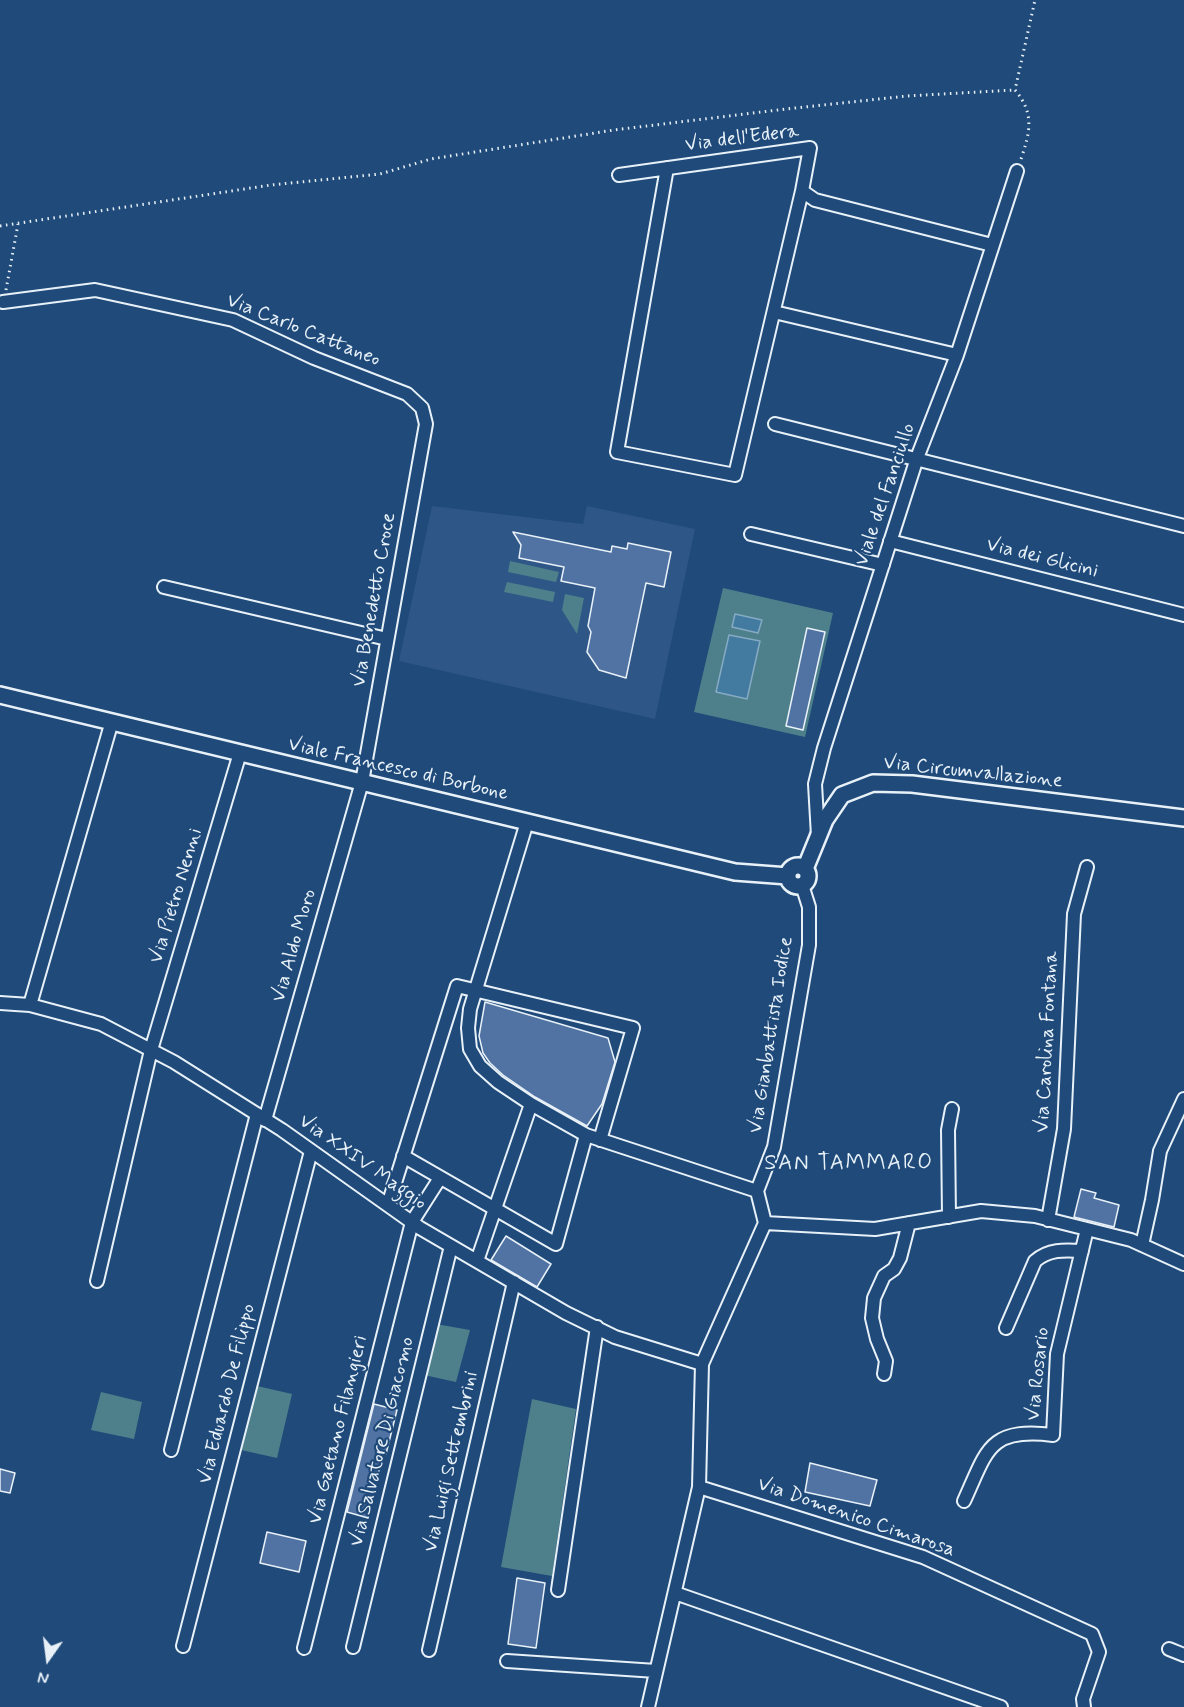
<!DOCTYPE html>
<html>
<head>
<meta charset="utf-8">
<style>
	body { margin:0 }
	#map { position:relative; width:1184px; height:1707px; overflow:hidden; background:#1f4a7a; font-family:Mynerve,sans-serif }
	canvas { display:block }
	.north { position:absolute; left:18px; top:1629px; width:60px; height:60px; -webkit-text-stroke:4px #1f4a7a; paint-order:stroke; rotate:194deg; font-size:16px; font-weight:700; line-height:24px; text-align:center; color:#e8f1f8 }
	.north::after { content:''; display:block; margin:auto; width:21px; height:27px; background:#e8f1f8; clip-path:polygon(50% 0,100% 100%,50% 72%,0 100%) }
</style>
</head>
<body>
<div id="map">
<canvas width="1184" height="1707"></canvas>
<div class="north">N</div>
</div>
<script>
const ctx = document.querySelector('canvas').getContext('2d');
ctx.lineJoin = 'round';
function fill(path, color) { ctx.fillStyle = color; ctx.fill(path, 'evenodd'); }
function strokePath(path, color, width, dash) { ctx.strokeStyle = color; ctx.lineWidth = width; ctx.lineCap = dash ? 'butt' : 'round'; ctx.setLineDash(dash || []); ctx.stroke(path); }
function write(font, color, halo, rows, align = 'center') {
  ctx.font = font + ' Mynerve,sans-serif'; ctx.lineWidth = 4.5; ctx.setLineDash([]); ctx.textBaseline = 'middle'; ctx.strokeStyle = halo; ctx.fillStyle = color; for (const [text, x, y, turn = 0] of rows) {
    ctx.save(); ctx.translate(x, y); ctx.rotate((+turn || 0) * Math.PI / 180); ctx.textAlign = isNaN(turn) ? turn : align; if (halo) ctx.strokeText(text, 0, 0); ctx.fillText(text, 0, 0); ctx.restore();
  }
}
fill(new Path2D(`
	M432,506L583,524L587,506L695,529L655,719L399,661Z`), '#2e5686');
fill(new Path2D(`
	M510,561L559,572L556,582L508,572Z
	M507,582L555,592L553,602L504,592Z
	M723,588L833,613L805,737L694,712Z
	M565,594L584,598L577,634L562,610Z
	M436,1324L470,1330L456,1382L424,1375Z
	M257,1386L292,1394L277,1458L241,1450Z
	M101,1392L142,1402L134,1439L91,1430Z
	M532,1399L576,1409L552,1576L501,1567Z`), '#4d808b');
const water = new Path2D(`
	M735,614L762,620L758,633L732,627Z
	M729,635L760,641L747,699L716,692Z`);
fill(water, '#437aa0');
strokePath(water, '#85aac3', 1.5);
const building = new Path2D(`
	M513,532L611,552L612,546L627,549L628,543L671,552L664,587L646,583L626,678L599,670L587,652L591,632L588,626L595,588L561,581L564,567L519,558L521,545Z
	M807,628L825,632L803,730L786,726Z
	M485,1002L608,1038L615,1062L602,1104L587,1126L535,1097L503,1075L490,1063L483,1053L479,1036Z
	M1081,1189L1096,1193L1094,1198L1119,1205L1114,1227L1074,1217Z
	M506,1236L551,1264L537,1287L491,1260Z
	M374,1404L397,1410L386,1454L383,1453L368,1518L347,1512Z
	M810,1463L877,1480L870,1506L805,1492Z
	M0,1469L15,1473L10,1493L0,1491Z
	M267,1532L306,1541L299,1572L260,1563Z
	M517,1578L545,1583L536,1648L508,1644Z`);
fill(building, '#5173a3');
strokePath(building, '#e8f1f8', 1.5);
const minor = new Path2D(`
	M667,168L617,452L735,475L802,191
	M619,175L810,148L802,191L815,200L992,245
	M3,302L95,290L233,320L314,358L407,394L422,408L426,424L362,782L265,1120
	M774,312L957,355
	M775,424L1184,526
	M751,534L883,565
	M890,541L1184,615
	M164,587L387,639
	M527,822L470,1009L468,1028L470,1049L480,1066L498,1082L531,1104L586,1135L757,1191
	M818,836L815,784L824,748L917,458L957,355L1017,171
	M0,1003L30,1005L101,1024L174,1062L282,1130L420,1228L566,1313L615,1337L702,1364
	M30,1005L112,721
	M403,1156L556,1244L586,1135
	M757,1191L774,1147L809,945V907L802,885
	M388,1205L457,986L633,1028L600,1140
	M949,1217L948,1130L952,1109
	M1048,1220L1064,1129L1074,914L1087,867
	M765,1223L875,1229L981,1211L1035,1216L1131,1240L1184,1264
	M1142,1245L1152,1200L1160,1151L1184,1099
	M477,1261L531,1104
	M97,1281L151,1050L240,753
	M1006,1328L1035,1261C1049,1249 1064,1250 1082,1251
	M884,1374L886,1361L877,1339L872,1318L874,1298L884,1276L894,1269L900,1258L909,1223
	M171,1450L257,1114
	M699,1487L923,1557L1092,1634L1099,1652L1083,1699L1084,1707
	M964,1501C987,1451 988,1427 1053,1435L1057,1354L1087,1229
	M558,1590L597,1327
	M675,1593L1001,1707
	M183,1646L311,1151
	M353,1647L451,1246
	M304,1648L412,1222L440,1178
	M1169,1649L1184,1655
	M429,1650L514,1282
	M507,1661L656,1671
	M648,1707L699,1487L702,1364L765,1223L757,1191`);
const tertiary = new Path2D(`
	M0,695L735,872L788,876
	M788 876a10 10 0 1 1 20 0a10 10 0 1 1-20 0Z
	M805,869L825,820L842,795L873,783L912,784L1184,818`);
strokePath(minor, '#e8f1f8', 16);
strokePath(tertiary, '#e8f1f8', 20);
strokePath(new Path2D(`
	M1021,159C1030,132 1035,114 1015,90L1035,0
	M0,226L271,185L380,174L431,159L614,130L786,109L907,96L1015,90
	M6,290L18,224`), '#e8f1f8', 3, [1.5, 4.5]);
strokePath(minor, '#1f4a7a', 12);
strokePath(tertiary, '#1f4a7a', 15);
write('20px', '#e8f1f8', '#1f4a7a', [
	["Via dell'Edera",742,139,-7],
	["Via Carlo Cattaneo",303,331,22],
	["Viale del Fanciullo",886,495,-71],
	["Via dei Glicini",1042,559,14],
	["Via Benedetto Croce",375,600,-80],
	["Viale Francesco di Borbone",398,770,13],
	["Via Circumvallazione",973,773,6],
	["Via Pietro Nenni",177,896,-73],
	["Via Aldo Moro",295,946,-74],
	["Via Gianbattista Iodice",772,1035,-81],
	["Via Carolina Fontana",1048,1042,-87],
	["Via XXIV Maggio",362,1163,35],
	["Via Rosario",1039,1374,-84],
	["Via Eduardo De Filippo",228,1394,-76],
	["Via Gaetano Filangieri",339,1430,-76],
	["Via Salvatore Di Giacomo",383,1442,-76],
	["Via Luigi Settembrini",452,1462,-77],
	["Via Domenico Cimarosa",856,1518,19]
]);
ctx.letterSpacing = '1.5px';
write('22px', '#e8f1f8', '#1f4a7a', [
	["SAN TAMMARO",849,1164]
]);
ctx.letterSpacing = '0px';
</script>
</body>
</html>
